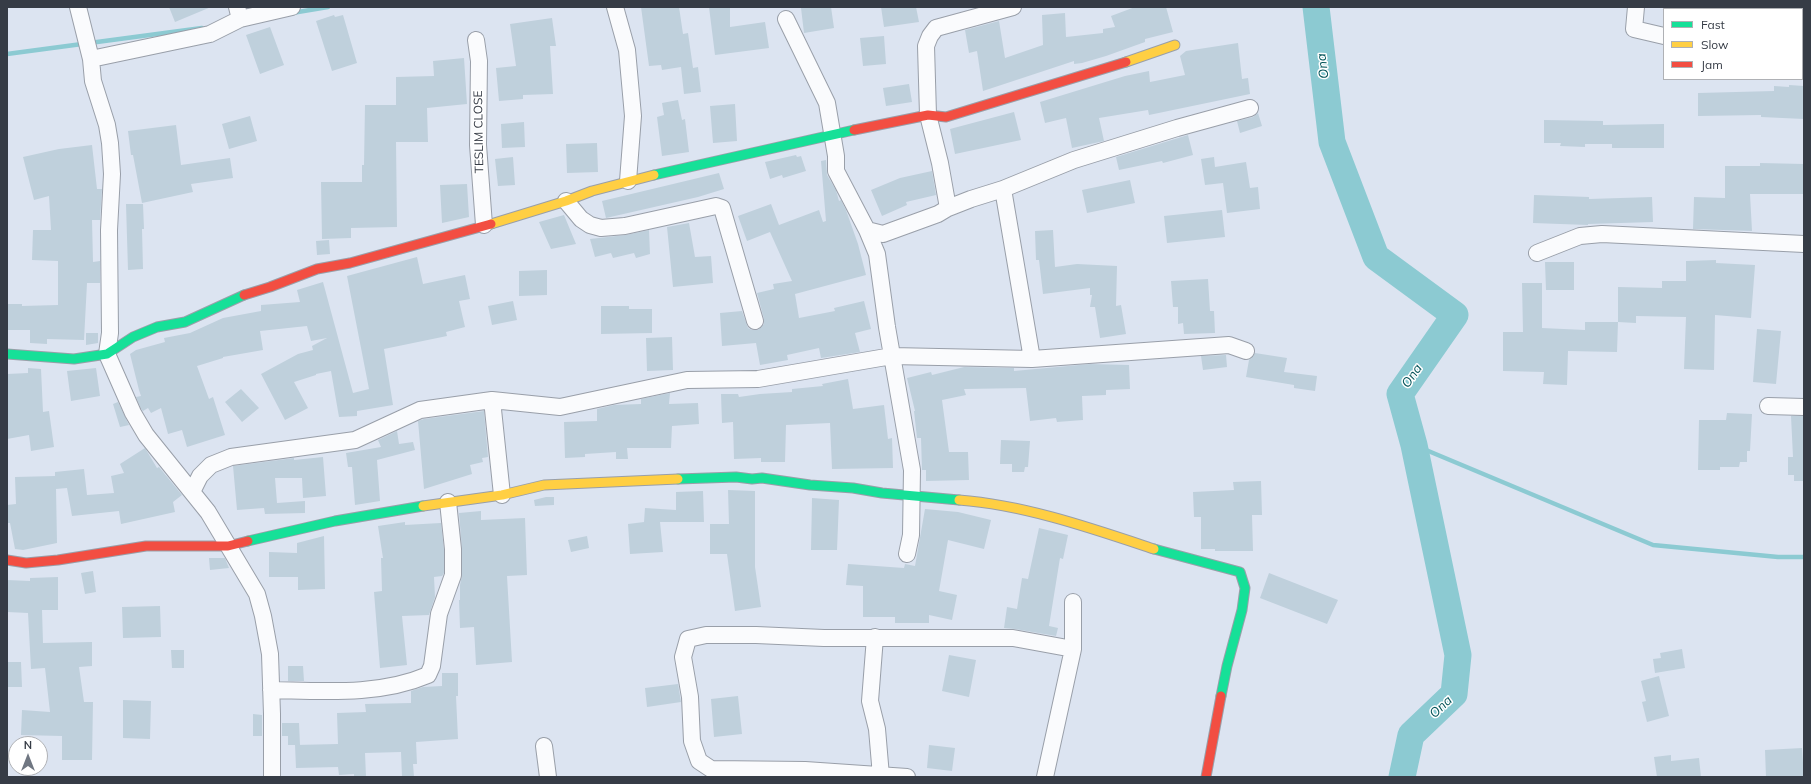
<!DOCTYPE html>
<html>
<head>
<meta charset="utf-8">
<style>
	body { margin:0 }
	#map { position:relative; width:1811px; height:784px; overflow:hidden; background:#dce4f1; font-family:Mulish,sans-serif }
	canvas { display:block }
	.frame { position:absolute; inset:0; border:8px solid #363c46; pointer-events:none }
	.legend { position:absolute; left:1663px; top:8px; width:140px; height:72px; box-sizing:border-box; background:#fff; border:1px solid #afb1b5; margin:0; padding:5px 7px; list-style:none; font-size:12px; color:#363c46 }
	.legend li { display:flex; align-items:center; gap:8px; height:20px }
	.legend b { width:20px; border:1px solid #afb1b5 }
	.north { position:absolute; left:8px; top:736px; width:40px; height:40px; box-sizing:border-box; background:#fff; border:1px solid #afb1b5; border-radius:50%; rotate:0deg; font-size:11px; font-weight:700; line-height:16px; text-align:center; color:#363c46 }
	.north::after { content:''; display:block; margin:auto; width:14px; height:18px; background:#707782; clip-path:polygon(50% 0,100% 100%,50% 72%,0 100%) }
</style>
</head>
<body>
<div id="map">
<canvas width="1811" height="784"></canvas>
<div class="frame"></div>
<ul class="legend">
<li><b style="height:5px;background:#16e098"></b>Fast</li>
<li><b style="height:5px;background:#ffcf43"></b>Slow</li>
<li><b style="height:5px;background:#f24e42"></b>Jam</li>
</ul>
<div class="north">N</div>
</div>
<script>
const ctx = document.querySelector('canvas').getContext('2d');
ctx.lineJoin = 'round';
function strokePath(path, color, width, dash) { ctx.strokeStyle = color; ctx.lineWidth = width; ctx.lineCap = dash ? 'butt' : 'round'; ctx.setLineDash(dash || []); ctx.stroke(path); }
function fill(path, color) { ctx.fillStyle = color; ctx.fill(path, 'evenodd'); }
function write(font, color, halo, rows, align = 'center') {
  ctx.font = font + ' Mulish,sans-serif'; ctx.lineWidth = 3; ctx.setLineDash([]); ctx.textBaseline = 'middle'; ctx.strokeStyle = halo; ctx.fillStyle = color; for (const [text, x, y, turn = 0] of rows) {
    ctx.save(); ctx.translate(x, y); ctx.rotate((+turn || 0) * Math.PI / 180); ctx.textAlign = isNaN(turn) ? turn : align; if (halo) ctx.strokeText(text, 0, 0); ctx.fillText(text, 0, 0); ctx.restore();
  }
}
strokePath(new Path2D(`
	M292,13L328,7
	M7,54L202,28
	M1414,445L1653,545L1778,557H1804`), '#8ccad2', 4.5);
strokePath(new Path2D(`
	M1316,7L1332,142L1376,257L1455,315L1400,394L1414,445L1458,655L1454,694L1411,735L1402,777`), '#8ccad2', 27);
fill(new Path2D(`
	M169,7H211L175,22Z
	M641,7H679L683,34L688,33L693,68L698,67L701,92L684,94L681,67L662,70L661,65L649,66Z
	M709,7H730V27L765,22L769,48L715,55Z
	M810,7H831L834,28L804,33L801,8Z
	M881,7H916L919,22L884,27Z
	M1135,7H1166L1173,32L1145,39V42L1106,56L1082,63L1074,64V61L983,91L977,51L969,53L965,30L999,21L1005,58L1043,45L1042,15L1065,13L1066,37L1103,33V29L1115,27L1111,16Z
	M334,15L335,17L343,15L357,63L332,71L316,21Z
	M552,18L556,46H550L553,94L523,95V99L499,101L496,68L516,66L510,24Z
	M270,27L284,65L260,74L246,35Z
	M884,36L886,64L863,66L860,38Z
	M1238,43L1242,79L1248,78L1250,94L1149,115L1148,110L1099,118L1104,141L1072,148L1066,118L1045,123L1040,102L1125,76L1149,71L1150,82L1185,75L1180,56L1186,51Z
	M464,58L467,104L427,108L428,142H396L397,227L351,228V238L322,239L321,182H362V165H364L365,105H396V77L434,76L433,61Z
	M909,84L912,102L886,106L883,88Z
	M1789,85L1804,86V119L1761,117V115L1698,116V93L1774,91V86L1789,87Z
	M678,100L682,120L685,119L689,152L662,156L657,117L664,115L662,103Z
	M735,104L737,141L713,143L710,106Z
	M1014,112L1021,140L955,154L950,129Z
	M1258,113L1262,126L1240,133L1237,121L1253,117Z
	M250,116L257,141L229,149L222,124Z
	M1544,120L1603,121V125L1664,124V148H1612V144H1585V147L1560,146L1561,143H1544Z
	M524,122L525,147L502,148L501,124Z
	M176,125L181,165L230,158L233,178L191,184L193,192L142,203L133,155H131L128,131Z
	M1188,135L1193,155L1163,163L1162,161L1119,170L1116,157Z
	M597,143L598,172L567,173L566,144Z
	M92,145L97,189H102L100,220H92L93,262L100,261V283H87L84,340L47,339V344L30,343V330H7V304H22V306L58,305V261L32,260L33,230H51L49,196L34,200L23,157L59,149Z
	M796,155L797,157L801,156L806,171L783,178L782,175L770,179L765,162Z
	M513,157L515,185L498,186L495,159Z
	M1214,157L1215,167L1246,162L1250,188L1258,187L1260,209L1227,213L1223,183L1205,185L1201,159Z
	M826,160L827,175L836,190L839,201L841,200L846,210L858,244L866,275L795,294L799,318L835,311L834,308L864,301L871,329L855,333L860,352L821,358L819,348L787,355L788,360L760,365L756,343L722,346L720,313L742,311L748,328L752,330H758L764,324V319L757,293L774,289L773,284L792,281L770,232L747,241L738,216L771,204L779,225L819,210L823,222L826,221L821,161Z
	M1760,163L1804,164V194H1750L1752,231L1693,229L1694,197L1725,198V166H1760Z
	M932,171L936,195L906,202L907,205L882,216L871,190L900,178Z
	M719,173L724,189L698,197L606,218L602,201Z
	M1130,180L1135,203L1087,213L1082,190Z
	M467,184L469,217L442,223L440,185Z
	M1534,195L1589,197V199L1652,197L1653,222L1588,224V225L1533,223Z
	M126,204H143L144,229H142L143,269L128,270Z
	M1222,210L1225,237L1167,243L1164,216Z
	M564,215L576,244L551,249L539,222Z
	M689,223L695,257L711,256L713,283L673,287L667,227Z
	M649,230L650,254L636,258L634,253L613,258L611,253L595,257L590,239L626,235Z
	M1053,230L1055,267L1077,264L1117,266L1116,306L1121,305L1126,334L1100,338L1095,307H1090L1092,295H1090V288L1043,294L1039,260H1036L1035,231Z
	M329,240L330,254L317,255L316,241Z
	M417,257L423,284L465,275L470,299L459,301L465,327L446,332L447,336L384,349L393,405L357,411V416L339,417L331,371L316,374V375L294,382L308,408L285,420L261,374L298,354L313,350L312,346L327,338L311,341L307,326L260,331L263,350L223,357V358L197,366L209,399L213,397L225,435L187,447L182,430L168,434L161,408L151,413L148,408L143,411L141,409L136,397L141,396L139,390L130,354L136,350L165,342L164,338L190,333L223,318L261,311V305L300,302L297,290L323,282L353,393L369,389L347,276Z
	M1716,260V263L1755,265L1751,318L1715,315L1714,370L1684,369L1686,317L1636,316V323L1618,322V287L1662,288V281H1686V261Z
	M1545,262H1574V290H1546Z
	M547,270V295L519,296V271Z
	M1208,279L1210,311H1214L1215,333L1184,334L1183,323L1178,324V307H1173L1171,281Z
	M1522,283H1542V328L1585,330V322H1618L1617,352L1568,351L1567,385L1543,384L1544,372L1503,371V332H1523Z
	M513,301L517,320L492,325L488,306Z
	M601,306H629V309H652V333L601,334Z
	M1757,329L1781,331L1776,384L1753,382Z
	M86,333H98V343L86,345Z
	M672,337L673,370L647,371L646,338Z
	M1255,353L1287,358L1284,372L1317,376L1315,391L1294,388V385L1246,377L1249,360Z
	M1226,355L1227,367L1203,370L1201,356Z
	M1090,364L1129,365L1130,389L1106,390V395L1082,396L1083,420L1057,422L1056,418L1030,421L1026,388L964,389L966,395L942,400L949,452H968L969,480L926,481V470H922L921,438H917L914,411H915L907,378L931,372L932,375L964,367L1014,368V371Z
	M28,368L41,369L43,412L49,411L54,447L31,451L29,435L7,439V374L28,373Z
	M96,368L100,396L71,401L67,371Z
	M848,379L853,409L884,405L888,439L892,438L893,468L832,469L830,423L786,425L785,462H761V458L734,459L733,422L722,423L721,394H738L739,397L760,394L792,392V389L823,386L822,384Z
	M241,389L259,408L242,422L225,402Z
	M670,393L669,404L698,403L699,424L672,426L671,448H627L628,459H616V452L585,454V457L565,458L564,422L597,421V409L614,405L641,404V399Z
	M118,402L129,425L120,427L113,404Z
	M484,411L488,457L482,458L483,462L470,465L472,474L424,489L418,421L424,419Z
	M1727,413L1752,414L1750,451H1747V462H1740L1739,467H1720V470H1698L1699,420H1726Z
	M1791,416H1804V481H1794V475H1788V457H1793Z
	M397,431L399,444L413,442L415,450L377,460L380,501L355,505L352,467H348L346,453L381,447L378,440Z
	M1001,440L1030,441L1028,467H1025L1024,472H1012V464H1000Z
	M145,448L157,468L159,467L182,495L173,502L175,512L121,524L119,511L72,516L67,488L56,489L57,543L23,550L15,549L10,523H7V505L16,504L15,477L55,476V472L84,469L87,495L114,493L111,476L124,473L120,464Z
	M323,457L326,496L303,498L302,478H275L277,503L305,501V513L265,514L264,508L237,510L233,466L294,458V460Z
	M1261,481L1262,515H1252L1253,551H1215V549H1201V517H1194L1193,492L1234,490L1233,482Z
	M728,490L755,491V567L761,607L735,611L727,554H710V524H729Z
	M703,491L704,522H660L663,552L630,554L628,524L644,522L645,508L676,510V492Z
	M546,497H554V505L535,506L534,500Z
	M812,498L839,500L837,550H811Z
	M925,509L958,512L991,520L984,549L948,540L939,591L957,595L952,620L929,615V623H895V617H863V586L846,585L848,564L904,568L905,564L915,566Z
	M481,511V520L525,518L527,575L507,576L512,662L476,665L474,627L460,628L459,600H460V585L462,575V549L459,513Z
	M405,522V525L441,523L444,550V573L442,576L434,577L435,597L429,615L402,616L407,665L380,668L374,592L382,591L381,558H383L378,526Z
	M1039,528L1068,535L1063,559L1060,558L1049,626L1058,628L1056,636L1015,629L1004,628L1007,607L1017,609L1022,578L1028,579Z
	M324,536L325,589L298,590V577H269V552L297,553V543Z
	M587,536L589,548L571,552L568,540Z
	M209,558H225L229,568L210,570Z
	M93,571L96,592L85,594L81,573Z
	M1269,573L1338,600L1327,624L1260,598Z
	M58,577V610H42L43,643L92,642V666L79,667L84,702H93L92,760H62V736L21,735L22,710L50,712L45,668L31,669L28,613L7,612V580L30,581V578Z
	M160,606L161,637L123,638L122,607Z
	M1682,649L1685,668L1655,673L1653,659L1661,658L1660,653Z
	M171,650H184V668H172Z
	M949,655L976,660L969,697L942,691Z
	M7,662H21L22,687H7Z
	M288,666H303L304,681H288Z
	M442,673H458V696H456L458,739L416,742L417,764H413L414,777H402L401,752L365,753L366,777H354V774L339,775L338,767L296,768L295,745L338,744L337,713L366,712L365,704L411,703V691L423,687L442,686Z
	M1659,676L1669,716L1647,722L1642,702L1646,701L1641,681Z
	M678,684L681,702L647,707L645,688Z
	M738,696L742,734L714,737L711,699Z
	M123,700L151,701L150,739L123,738Z
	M253,714L262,715V736H253Z
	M282,723H299L300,745H288V736H282Z
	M929,745L955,748L952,771L927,768Z
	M1802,748L1804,777H1766L1765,750Z
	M1671,755V761L1699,758L1701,777H1657L1654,757Z`), '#bfd0dc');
const street = new Path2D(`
	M78,7L91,59L93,81L107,125L110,143L112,174L109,230L110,333L107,354L133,413L146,435L208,512L257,594L263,616L270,654L272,714V777
	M615,7L627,50L633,116L628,181
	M1636,7L1634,29L1664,36
	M240,19L292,7
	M786,19L827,103L836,156V171L867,230L877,254L887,327L912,470L911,535L907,554
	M1802,36L1804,37
	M476,40L479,61L478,145L484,225
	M91,59L210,34L240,19L237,7
	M1003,189L1032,359
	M566,201L581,219L590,225L601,228L625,226L716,206L722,208L755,321
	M948,208L971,199L1003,189L1074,160L1177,128L1250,108
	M867,230L883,234L938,214L948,208L940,163L928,115L926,46L930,36L936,28L1013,7
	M1537,253L1580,236L1602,234L1804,244
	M492,400L502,495
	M1768,406L1804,407
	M192,492L200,476L211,465L231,457L355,440L420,410L492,400L560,407L687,380L758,379L892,356L1032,359L1229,345L1246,351
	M875,637L870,701L877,729L881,776
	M271,690C323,691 379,696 428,675L432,666L439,614L453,575V549L448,502
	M544,746L548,777
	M805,770L711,769L699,761L692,741L690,697L683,657L688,639L706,635H756L824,638H1013L1073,649
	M804,777L805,770L907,777
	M1045,777L1073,649V602`);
const fast = new Path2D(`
	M654,175L854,130
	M7,354L74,359L107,354L133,337L157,327L185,322L244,295
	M678,479L736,477L752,479L762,478L810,485L853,488L882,493L959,500
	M248,541L335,521L423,506
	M1154,549L1240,572L1245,588L1242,610L1227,666L1221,696`);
const slow = new Path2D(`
	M1126,62L1175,45
	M491,224L566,201L592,191L654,175
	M959,500C1025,505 1091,528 1154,549
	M423,506L502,495L544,485L678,479`);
const jam = new Path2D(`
	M854,130L928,115L946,117L1126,62
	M244,295L270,287L317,269L350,263L491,224
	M7,560L26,563L58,560L146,546H228L248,541
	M1206,777L1221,696`);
strokePath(street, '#999fa9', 18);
strokePath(fast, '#999fa9', 11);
strokePath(slow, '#999fa9', 11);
strokePath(jam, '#999fa9', 11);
strokePath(street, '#fafbfd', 16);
strokePath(fast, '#16e098', 9);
strokePath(slow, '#ffcf43', 9);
strokePath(jam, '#f24e42', 9);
write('12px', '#363c46', '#fff', [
	["TESLIM CLOSE",479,132,-91]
]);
write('italic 13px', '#005257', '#fff', [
	["Ona",1323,66,-97],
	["Ona",1412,376,-55],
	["Ona",1441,707,-44]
]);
</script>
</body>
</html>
